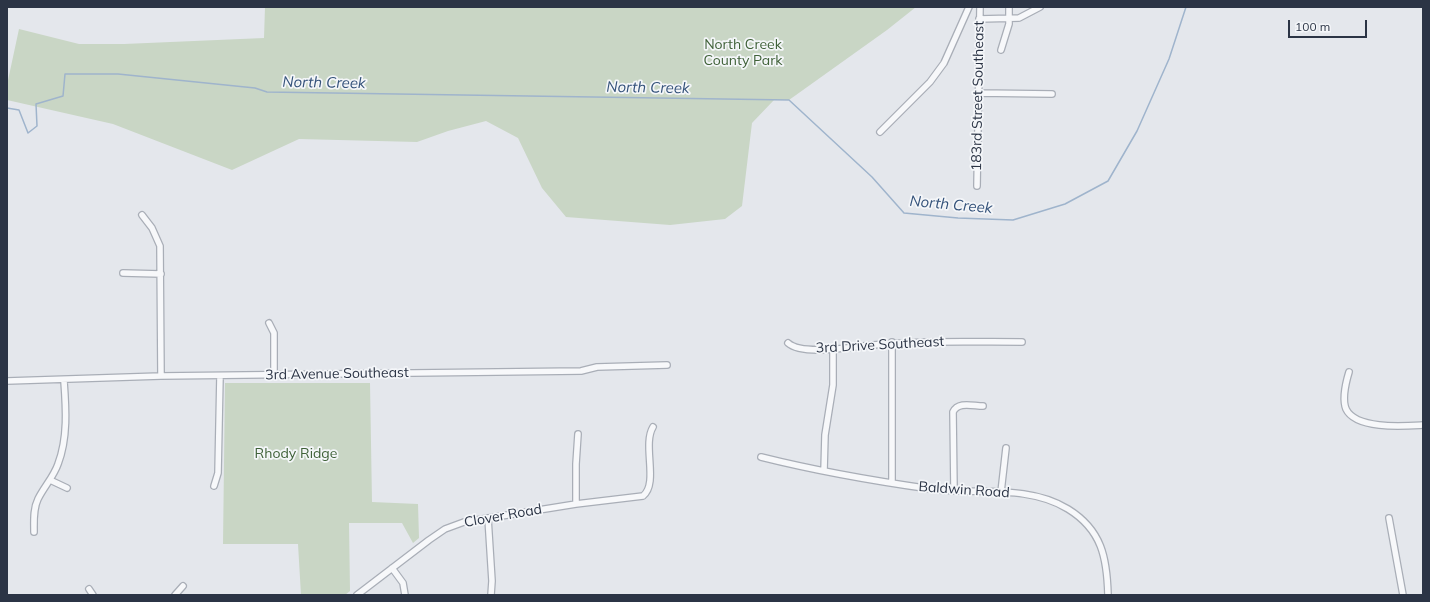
<!DOCTYPE html>
<html>
<head>
<meta charset="utf-8">
<style>
	body { margin:0 }
	#map { position:relative; width:1430px; height:602px; overflow:hidden; background:#e4e7ec; font-family:Mulish,sans-serif }
	canvas { display:block }
	.frame { position:absolute; inset:0; border:8px solid #2b3445; pointer-events:none }
	.scale { position:absolute; left:1288px; top:20px; width:79px; height:18px; box-sizing:border-box; border:2px solid #2b3445; border-top:0; padding-left:5px; font-size:12px; line-height:14px; white-space:nowrap; color:#2b3445; -webkit-text-stroke:3px #f4f6f9; paint-order:stroke }
</style>
</head>
<body>
<div id="map">
<canvas width="1430" height="602"></canvas>
<div class="frame"></div>
<div class="scale">100 m</div>
</div>
<script>
const ctx = document.querySelector('canvas').getContext('2d');
ctx.lineJoin = 'round';
function fill(path, color) { ctx.fillStyle = color; ctx.fill(path, 'evenodd'); }
function strokePath(path, color, width, dash) { ctx.strokeStyle = color; ctx.lineWidth = width; ctx.lineCap = dash ? 'butt' : 'round'; ctx.setLineDash(dash || []); ctx.stroke(path); }
function write(font, color, halo, rows, align = 'center') {
  ctx.font = font + ' Mulish,sans-serif'; ctx.lineWidth = 3.5; ctx.setLineDash([]); ctx.textBaseline = 'middle'; ctx.strokeStyle = halo; ctx.fillStyle = color; for (const [text, x, y, turn = 0] of rows) {
    ctx.save(); ctx.translate(x, y); ctx.rotate((+turn || 0) * Math.PI / 180); ctx.textAlign = isNaN(turn) ? turn : align; if (halo) ctx.strokeText(text, 0, 0); ctx.fillText(text, 0, 0); ctx.restore();
  }
}
fill(new Path2D(`
	M265,7H916L887,30L789,100H774L752,123L742,206L725,219L670,225L566,217L542,188L518,138L486,121L448,131L417,142L299,139L232,170L113,124L7,100V85L19,29L79,44H124L264,38Z
	M225,383H370L372,502L418,504L419,538L413,543L402,523H349L350,591L345,595H301L298,544H223Z`), '#c9d6c5');
strokePath(new Path2D(`
	M7,108L19,110L28,133L37,126L36,104L63,96L65,74H118L255,88L267,92L789,100L872,177L904,213L958,218L1013,220L1065,204L1108,181L1137,131L1169,59L1186,7`), '#9fb4cc', 1.5);
const street = new Path2D(`
	M979,19L1019,18L1040,7
	M1001,50L1009,24V7
	M978,93L1052,94
	M880,132L930,82L944,63L969,7
	M977,186L980,7
	M142,215L152,228L160,246L161,376
	M123,273L161,274
	M269,323L274,333V375
	M788,343C800,354 838,349 854,347C910,340 966,342 1022,342
	M1349,372C1346,382 1342,399 1346,409C1356,430 1405,426 1423,425
	M7,381L161,376L581,371L597,367L667,365
	M761,457C817,471 874,481 931,489C975,495 1028,484 1068,509C1102,530 1107,558 1108,595
	M824,471L825,435L833,385V349
	M50,480L67,488
	M892,483V342
	M214,486L218,473L220,376
	M954,490L953,412C958,401 973,406 983,406
	M1001,492L1006,448
	M576,504V464L578,434
	M488,518L492,581L491,595
	M1389,518L1403,595
	M34,532C34,521 33,509 38,499C44,487 54,476 58,464C68,438 66,408 64,381
	M392,568L403,583L405,595
	M89,589L93,595
	M175,595L183,586
	M357,595L429,540L445,529L464,522L576,504L643,496C659,483 642,445 653,427`);
strokePath(street, '#a9aeb7', 8);
strokePath(street, '#f7f8fa', 5.5);
write('14px', '#3f6138', '#f4f6f9', [
	["North Creek",743,45],
	["County Park",743,61],
	["Rhody Ridge",296,454]
]);
write('14px', '#2b3445', '#f4f6f9', [
	["183rd Street Southeast",978,96,-89],
	["3rd Drive Southeast",880,345,-3],
	["3rd Avenue Southeast",337,374,-1],
	["Baldwin Road",964,490,4],
	["Clover Road",503,516,-10]
]);
write('italic 15px', '#34527a', '#f4f6f9', [
	["North Creek",324,83,1],
	["North Creek",648,88,1],
	["North Creek",951,205,5]
]);
</script>
</body>
</html>
